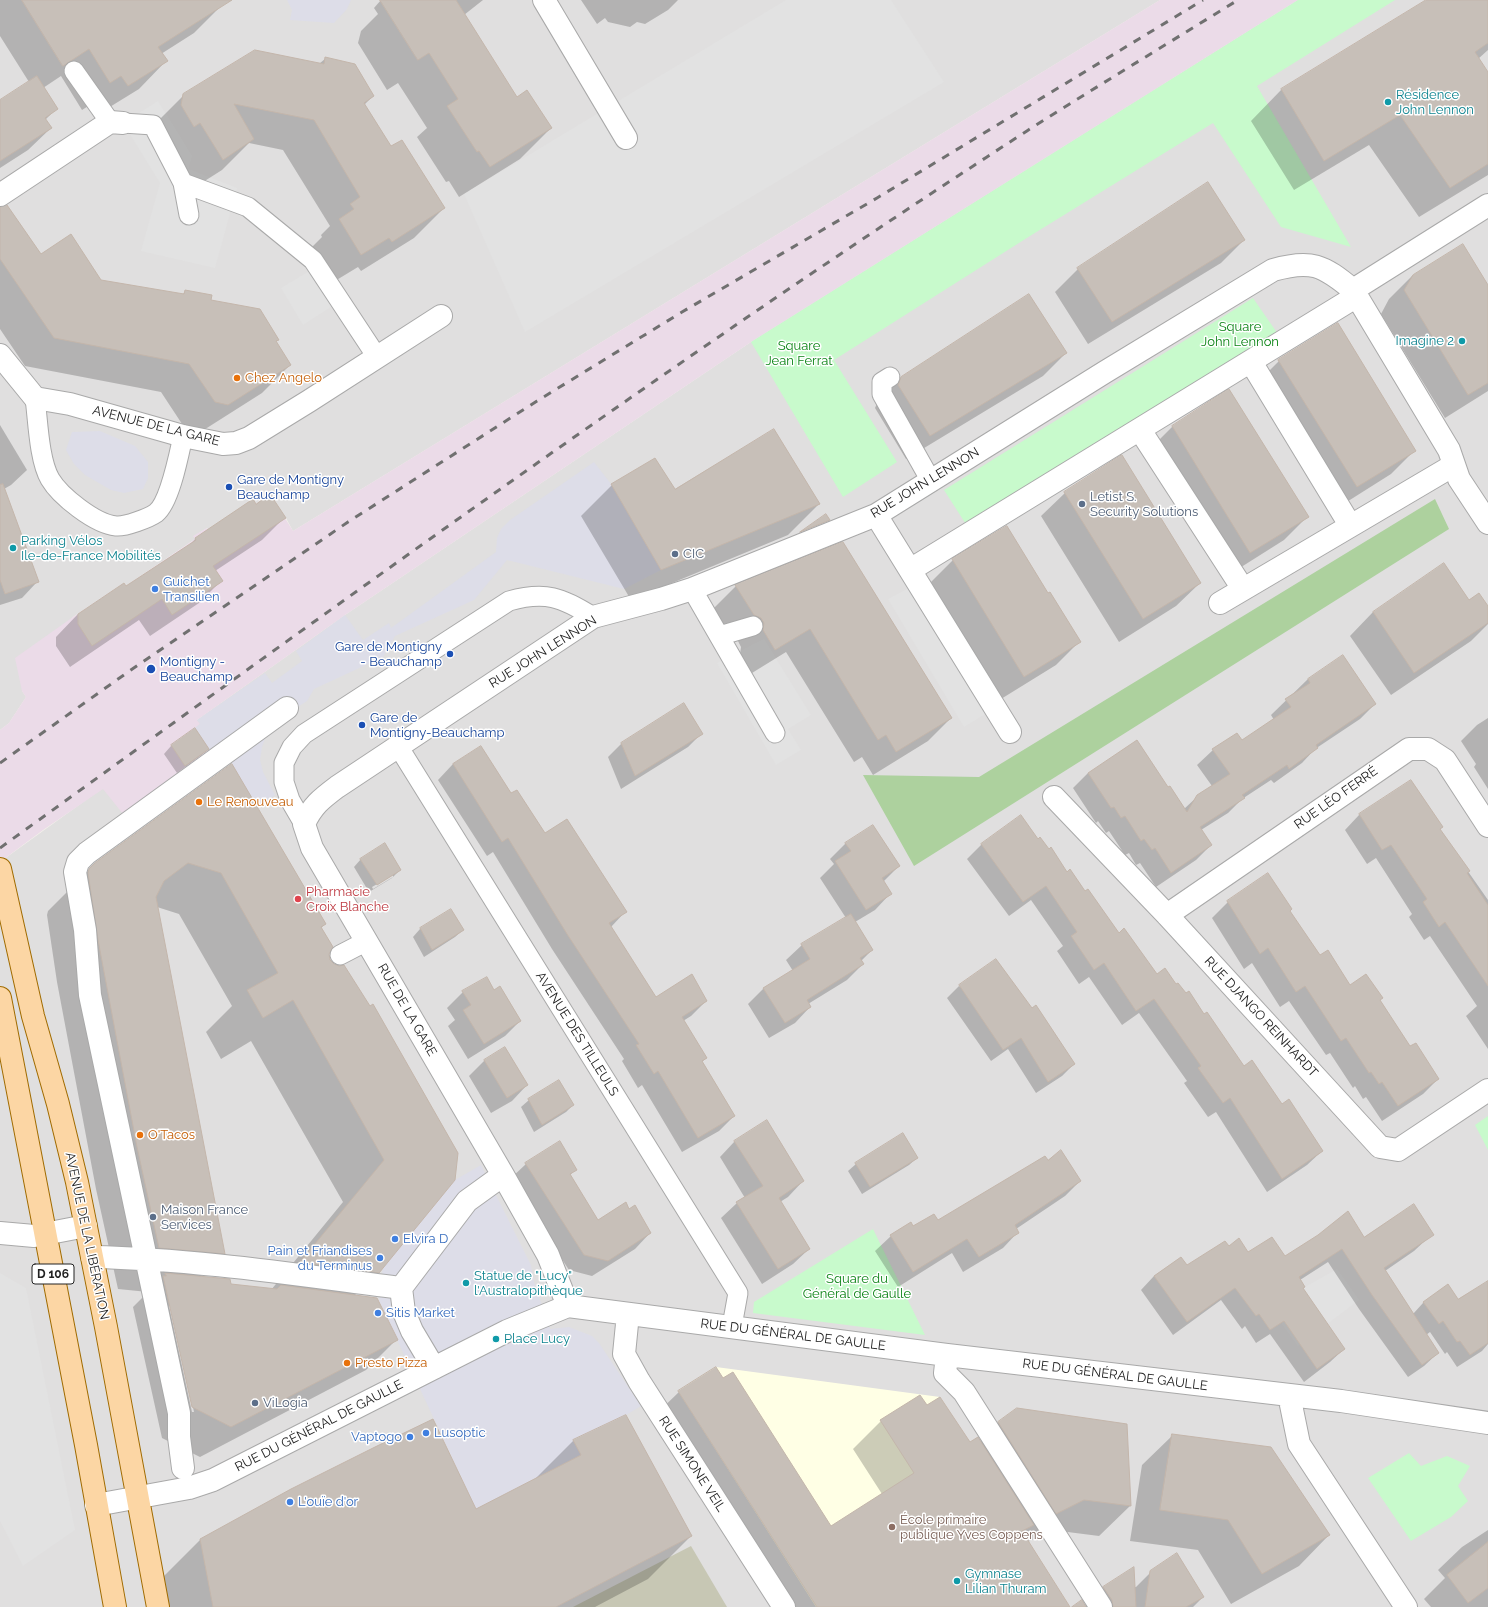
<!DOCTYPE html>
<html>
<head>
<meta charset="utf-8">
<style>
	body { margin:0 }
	canvas { display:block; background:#f2efe9 }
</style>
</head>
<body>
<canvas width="1488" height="1607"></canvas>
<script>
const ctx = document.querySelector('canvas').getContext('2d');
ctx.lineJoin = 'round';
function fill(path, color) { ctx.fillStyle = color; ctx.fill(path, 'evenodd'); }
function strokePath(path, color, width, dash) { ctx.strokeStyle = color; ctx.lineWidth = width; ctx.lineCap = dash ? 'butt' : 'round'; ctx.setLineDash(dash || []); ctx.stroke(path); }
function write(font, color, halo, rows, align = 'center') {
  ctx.font = font + ' Raleway,sans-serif'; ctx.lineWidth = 3; ctx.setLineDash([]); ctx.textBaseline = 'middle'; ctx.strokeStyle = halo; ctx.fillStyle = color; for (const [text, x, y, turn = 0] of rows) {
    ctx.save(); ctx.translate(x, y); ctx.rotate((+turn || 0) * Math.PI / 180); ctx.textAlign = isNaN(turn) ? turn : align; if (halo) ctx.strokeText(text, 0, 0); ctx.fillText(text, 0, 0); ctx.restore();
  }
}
fill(new Path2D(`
	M0,0H1160L293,531L286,518L256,504L253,500L213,537L207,528L194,536L195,539L126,586L124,583L73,617L22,691L26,697L9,723L0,730Z
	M1298,0H1488V1607H0V862L197,720L345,615L751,342Z`), '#e0dfdf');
fill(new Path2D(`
	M1160,0H1298L751,342L345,615L197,720L200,724L195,728L215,758L127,819L103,789L43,830L0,862V730L9,723L26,697L22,691L15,658L73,617L124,583L126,586L195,539L193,536L207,528L213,537L253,499L256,504L270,494L293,531Z`), '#ebdbe8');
fill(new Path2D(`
	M716,1367L940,1397L971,1445L968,1448L1070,1607H816L678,1391Z`), '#ffffe5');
fill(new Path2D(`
	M691,1546L727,1607H573Z`), '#c7c7b4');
fill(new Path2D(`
	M1435,499L1449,529L914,866L863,775L979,777Z`), '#add19e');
fill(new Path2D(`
	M1298,0H1395L1257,86L1351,247L1281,227L1213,123L1030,236L834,360L897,462L843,497L751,342Z
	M1253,298L1280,337L969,529L944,490Z
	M1488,1116V1150L1475,1125Z
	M873,1229L925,1335L753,1313L754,1302Z
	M1409,1453L1421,1466L1447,1456L1470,1466L1458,1486L1468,1501L1451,1517L1411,1541L1368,1478Z`), '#c8facc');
fill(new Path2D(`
	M786,0H891L944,82L525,332L464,194Z
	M158,101L192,156L188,169L237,188L215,268L141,251L160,183L123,123Z
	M318,266L340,301L303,325L281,288Z
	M918,583L995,708L964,727L888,599Z
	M764,639L811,715L788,729L801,750L776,765L717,663Z
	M1337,1269L1359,1300L1298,1346L1269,1306L1293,1292L1305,1287Z
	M0,1273L26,1288L75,1530L23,1566L0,1521Z`), '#e2e2e2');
fill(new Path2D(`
	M287,0H351L347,9L334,23L290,20L292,10Z
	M100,431L135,446L148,462V478L143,489L124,493L111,490L85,475L74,464L66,450L72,432Z
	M594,462L611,484L661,570L624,589L507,560L474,600L395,636L383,657L314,689L307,701L290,712L266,736L262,747L260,760L263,772L275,795L257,807L230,761L216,760L195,728L200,724L197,720L265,673L272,683L302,661L296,651L345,615L363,640L389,623L391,628L496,552L497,538L501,529L510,520Z
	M481,1165L531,1265L534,1282L550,1329L569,1327L592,1336L599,1343L641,1406L626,1415L573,1440L581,1455L476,1509L379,1301L383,1267L455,1180Z`), '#dddde8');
fill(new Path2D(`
	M0,0H223L222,5L194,33L161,54L166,61L139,89L100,113L93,103L82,110L61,76L43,88L57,108L45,120L51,128L28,150L0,168V101L29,82L0,36Z
	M381,0H483L464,15L516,98L551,128L520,159L459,197L449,181L446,182L417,137L427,128L398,83L387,90L358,43L361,31L378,14L374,8Z
	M581,0H678L668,10L645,24L637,22L630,27L608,22L605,18L597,24Z
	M1428,0H1488V50L1478,59L1488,74V175L1419,217L1369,145L1294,190L1251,121L1281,90Z
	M326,58L373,96L364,105L391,147L444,208L414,238L361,271L358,267L330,284L309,250L322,237L321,235L330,226L283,150L249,143L222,170L192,189L153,126L184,95L319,64Z
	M0,225L41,256L101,281L182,295L186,291L210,301L278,339L275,342L290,365L262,393L199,433L186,430L161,392L25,366L0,329Z
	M1244,240L1221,263L1088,344L1055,292L1078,269Z
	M1413,275L1488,287V391L1445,418L1381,314L1389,299Z
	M1066,353L1043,376L906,459L875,408L878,401L902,378Z
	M1279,361L1414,451L1391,474L1334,510L1256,384Z
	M1229,390L1307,517L1284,540L1227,576L1149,450L1172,427Z
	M0,425L27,470L11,485L4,489L37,582L22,598L0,605Z
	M612,485L819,504L788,535L631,600L581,516Z
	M1065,493L1200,583L1176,606L1119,642L1041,516Z
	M252,501L256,506L284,518L262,540L215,571L221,581L199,603L150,636L139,620L70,667L56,646V637L78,614L125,587L189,546L195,539Z
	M843,543L951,718L928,741L873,775L862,757L854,762L786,652L752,673L740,654L741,647L738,641L731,638L713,609L736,586Z
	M953,560L1048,595L1080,641L1056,665L1001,699L930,583Z
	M1469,601L1488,608V624L1471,641L1391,695L1350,636L1373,612Z
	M1308,679L1375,704L1360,719L1315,749L1302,763L1274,783L1271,780L1242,799L1228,813L1201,830L1211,845L1196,860L1156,887L1140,863L1136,865L1129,853L1125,855L1109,831L1106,833L1098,821L1096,823L1073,788L1088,773L1168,788L1184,809L1198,796L1212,786L1197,765L1213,750L1237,734L1242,742L1274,720L1271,715Z
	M1488,718V789L1474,767L1476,764L1461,741L1477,725Z
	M194,729L208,749L200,756L177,773L164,754L171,746Z
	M702,733L688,747L621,789L608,757L622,743Z
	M480,747L511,794L545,834L625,912L611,927L655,998L706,1001L691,1016L683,1021L706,1058L702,1062L734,1116L719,1131L682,1152L642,1085L638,1088L622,1061L624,1059L552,949L493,852L487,856L438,780L453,764Z
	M231,765L325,924L321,928L330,961L457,1154L378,1272L354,1296L396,1340L366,1370L200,1457L162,1438L133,1307L148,1292L118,1289L96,1189L57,982L47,915L48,911L96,863ZM157,907L179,914L232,1006L206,1032L221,1059L251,1041L343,1202L271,1290L230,1285L200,1277L224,1253ZM169,1306H171L194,1412H192Z
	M1411,781L1442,827L1439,830L1488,900V1049L1466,1016L1477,1006L1430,936L1424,940L1409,917L1412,914L1376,858L1367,864L1345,830L1359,815Z
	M1037,841L1085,893L1118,934L1157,975L1176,985L1204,1015L1243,1067L1282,1105L1322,1151L1307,1165L1267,1192L1216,1112L1208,1117L1184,1083L1187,1081L1139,1013L1122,1025L1089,977L1079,984L1057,951L1063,946L1031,900L1009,916L967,859L982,844Z
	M846,843L899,866L883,882L890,894L875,910L855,922L872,950L861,961L863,964L847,980L808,1004L810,1007L795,1023L769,1038L748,1004L764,988L793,971L786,960L802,945L846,918L820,878L834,864L830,859Z
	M361,859L400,870L392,878L369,892L354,867ZM393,875V877L373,889L372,887Z
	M1268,875L1289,911L1320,957L1350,986L1379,1000L1410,1047L1438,1079L1423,1094L1382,1121L1366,1097L1363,1099L1355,1086L1353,1088L1330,1053L1326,1055L1289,1001L1280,1007L1252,963L1244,969L1212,918L1228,902Z
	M451,911L463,930L455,937L424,957L413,937L420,929Z
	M959,986L1074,1064L1062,1076L1036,1093L1008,1049L991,1061L947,998Z
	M494,991L520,1021L505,1036L468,1059L448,1026L455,1020L447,1008L463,992Z
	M485,1060L527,1085L512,1101L491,1113L469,1076Z
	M529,1100L573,1105L566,1112L534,1132L521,1107Z
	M735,1141L803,1181L788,1197L780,1202L809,1249L793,1264L762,1284L721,1218L737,1203L745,1198L720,1157Z
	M917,1158L909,1165L862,1194L848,1171L856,1164Z
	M526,1164L575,1170L570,1175L597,1221L650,1233L635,1249L592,1276L569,1270L510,1179Z
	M1080,1181L1065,1196L1016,1229L1018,1232L1003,1248L963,1272L952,1253L898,1287L875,1251L891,1236L913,1228Z
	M1364,1238H1428L1414,1251L1385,1271L1413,1314L1423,1303L1447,1286L1458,1301L1488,1329V1344L1482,1351L1457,1367L1447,1352L1445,1354L1430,1332L1426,1335L1438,1353L1424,1366L1408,1377L1359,1309L1328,1262L1300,1280L1302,1289L1344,1349L1330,1362L1304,1382L1270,1334L1256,1343L1245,1326L1242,1329L1221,1300L1173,1335L1141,1290L1154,1276L1181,1258L1186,1267L1228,1247L1248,1253L1284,1258Z
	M679,1392L831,1527L882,1494L853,1449L881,1421L926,1407L969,1444L980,1442L998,1423L1126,1425L1130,1506L1099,1536L1052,1530L1028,1542L1069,1607H771L651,1419Z
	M1173,1435L1329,1535L1299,1566L1231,1604L1198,1550L1130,1541L1142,1465Z
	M574,1440L691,1536L648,1579L595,1607H161L157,1583L200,1540L291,1490L475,1510L534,1480Z
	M1488,1530V1607H1431L1424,1599L1445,1578L1438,1570L1462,1547Z
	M1151,1572L1203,1597L1193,1607H1074L1085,1606L1104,1588L1136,1587Z`), '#0003');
const building = new Path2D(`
	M22,0H232L158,47L168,61L128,86L121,76L110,83L89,49L63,66Z
	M380,0H456L517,97L527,90L552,128L490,167L479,151L477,152L447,106L458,99L429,53L418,60Z
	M1426,0H1488V43L1475,52L1488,72V164L1450,188L1400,115L1324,161L1281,89Z
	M255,50L324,64L325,57L355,64L374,96L364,103L391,146L402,140L445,208L392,242L389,238L361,255L339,219L354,209L350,204L360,197L314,120L234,104L254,139L223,160L200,123L194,127L181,105L183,94Z
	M37,76L58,109L45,118L52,128L0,161V100Z
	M1208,182L1245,240L1112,322L1077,268Z
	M7,205L41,254L71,234L101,280L184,294L185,290L212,295L211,300L260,309L279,340L276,341L291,365L228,405L215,402L189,364L54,338L0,259V207Z
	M1463,244L1488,285V383L1468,395L1404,290L1413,275Z
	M1029,294L1067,353L930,436L898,385L901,377Z
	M1338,323L1416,451L1357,487L1278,360Z
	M1229,389L1309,517L1250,553L1172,426Z
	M774,429L820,504L661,570L611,484L655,458L675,489Z
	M1122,455L1201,583L1143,619L1064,492Z
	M3,484L39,582L5,594L0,580V485Z
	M270,494L286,518L213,566L223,581L172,615L162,599L92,646L78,624V614L124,583L126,586L196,540L195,538L253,499L256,504Z
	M826,514L830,520L800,532Z
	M1007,526L1048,593L1050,592L1081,642L1024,677L952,559Z
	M843,542L952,718L896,752L886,735L878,740L810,629L775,650L763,630L764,623L761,618L754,615L735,585Z
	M1444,563L1469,600L1479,593L1488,606V623L1414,673L1373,612Z
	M1343,655L1376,704L1316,745L1318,748L1289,769L1287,765L1242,795L1245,798L1200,827L1212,845L1171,873L1155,848L1152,850L1144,839L1141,841L1125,816L1121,818L1114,807L1111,808L1088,773L1137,740L1168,787L1170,786L1187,812L1197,795L1230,774L1212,749L1237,733L1242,740L1291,707L1285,699L1310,683L1308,679Z
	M684,703L703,734L635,776L621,743Z
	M195,728L209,749L185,766L171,745Z
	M481,746L511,793L517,790L545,833L567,819L627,912L609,923L656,997L692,974L707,1001L682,1017L707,1058L702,1061L735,1116L698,1138L658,1071L654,1074L636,1045L639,1044L567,934L508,838L502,842L453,764Z
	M232,764L326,924L321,927L333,947L329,954L330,960L334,964L339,966L344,965L370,1006L373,1004L458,1153L455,1180L379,1273L300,1262L384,1160L293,1000L263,1018L247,990L278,973L221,873L188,863L164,881L156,897L225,1254L159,1248L137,1147L98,940L88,873L89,869L95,863Z
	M1411,780L1443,827L1440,829L1470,871L1467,873L1488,905V986L1445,922L1439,927L1423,902L1427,899L1391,845L1382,850L1359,814Z
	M1021,815L1038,839L1040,837L1049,849L1051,847L1067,872L1070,869L1085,891L1088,889L1119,933L1124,928L1157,974L1165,968L1176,984L1178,983L1186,993L1189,991L1204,1014L1207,1012L1244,1066L1252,1060L1282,1104L1289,1099L1323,1151L1282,1179L1230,1098L1223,1103L1198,1068L1201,1066L1154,999L1136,1011L1104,963L1094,970L1071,936L1077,932L1046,886L1023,902L981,844Z
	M873,825L900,866L882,878L892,894L866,910L835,861L851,851L845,843Z
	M385,843L401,870L377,885L360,859Z
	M1268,873L1292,909L1290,911L1320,955L1328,950L1350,985L1366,974L1383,998L1380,1000L1410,1046L1416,1043L1439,1079L1398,1106L1382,1082L1379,1084L1371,1072L1369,1073L1346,1038L1341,1041L1305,986L1296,992L1268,948L1260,954L1227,901Z
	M451,909L464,930L432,950L420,928Z
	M851,914L873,950L860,958L864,964L807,1000L811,1007L785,1023L763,988L810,959L801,944Z
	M996,959L1032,1008L1036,1005L1075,1064L1048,1082L1021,1038L1003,1050L959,985Z
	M487,977L494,990L500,986L521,1021L484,1044L463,1010L471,1005L462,991Z
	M505,1047L528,1085L507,1098L484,1060Z
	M559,1080L574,1105L542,1125L528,1099Z
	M767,1120L804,1181L779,1198L810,1249L778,1269L736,1202L763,1186L734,1141Z
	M903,1133L918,1158L870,1187L855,1163Z
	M560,1141L577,1170L570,1174L598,1220L626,1202L629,1209L635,1205L651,1233L608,1261L584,1255L525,1163Z
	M1061,1150L1081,1181L1015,1225L1019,1233L979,1257L967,1239L913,1272L890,1235L911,1222L913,1226L934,1214L938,1220L1045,1156L1048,1160Z
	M1414,1204L1434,1235L1384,1268L1439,1353L1422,1365L1372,1295L1342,1249L1299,1277L1305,1287L1303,1288L1345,1349L1317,1369L1284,1321L1270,1330L1259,1314L1256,1316L1235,1288L1187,1322L1154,1276L1181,1257L1187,1265L1225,1241L1229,1246L1239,1238L1248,1252L1272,1237L1285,1256L1318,1235L1348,1211L1364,1237Z
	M165,1273L230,1279L231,1284L277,1289L281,1285L377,1298L398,1340L231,1427L192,1407L163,1276H166Z
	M1488,1281V1343L1470,1355L1460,1341L1457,1342L1443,1321L1439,1324L1423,1302L1448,1284L1458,1299Z
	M716,1367L723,1378L733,1372L831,1526L914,1473L880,1420L920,1395L927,1405L940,1397L970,1442L978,1437L1034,1525L1022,1531L1070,1607H817L678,1391Z
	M1017,1408L1127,1424L1131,1506L1084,1500L1056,1514L998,1422Z
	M626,1415L692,1536L556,1607H213L200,1539L291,1489L375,1447L433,1419L476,1509L581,1455L573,1440Z
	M1172,1434L1271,1447L1330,1535L1262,1574L1228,1520L1160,1510Z
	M1488,1542V1588L1468,1603L1447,1575Z
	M1177,1553L1204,1597L1186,1607H1145L1150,1571Z
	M1134,1567L1136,1607H1113L1112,1600L1103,1587Z
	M1082,1600L1086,1607H1072Z`);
fill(building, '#c7bfb8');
strokePath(building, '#c4b6ab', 1);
const lane = new Path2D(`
	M74,71L110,122
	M123,123L153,125L183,183L189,215
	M183,183L248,207L313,260L377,357
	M890,377L882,382V394L931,481
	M35,398C38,421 39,460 50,479C60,496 95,524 116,526C125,527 149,518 156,513C170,502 179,454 183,436
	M692,589L775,733
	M719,636L753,626
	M398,746L738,1293L732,1326
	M304,824L290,800L284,782V763L292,747L304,734L509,601C545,591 562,597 593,617
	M340,955L367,941`);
const street = new Path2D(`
	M544,0L626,138
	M0,195L110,122L123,123
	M1353,290L1488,205
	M0,355L35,398L70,404L183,436L223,444L236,443L249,438L309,401L441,316
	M1251,362L1350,525
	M1140,430L1243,589
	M876,515L1010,732
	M910,570L1357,296
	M1220,603L1454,465
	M1054,797L1167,915L1380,1147L1398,1150L1488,1090
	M1167,915L1409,749H1428L1445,760L1488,826
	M0,1233L34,1236L86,1226
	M92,1257C195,1259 298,1275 401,1288
	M568,1306L548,1255L503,1175L312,848L304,824C312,806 321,799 337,787L593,617L661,599L692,589L876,515L1105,372L1273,270C1311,259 1323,265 1353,290L1449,450L1459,479L1488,523
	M628,1314L624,1354L639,1381L784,1607
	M947,1355L945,1373L964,1392L1101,1607
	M434,1368L412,1331L404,1312L401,1288L467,1201L503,1175
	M1289,1395L1299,1444L1406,1607
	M183,1468L179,1437V1413L90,995L85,930L75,872L78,862L87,853L287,708
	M96,1505L189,1488L213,1480L507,1331L568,1306L947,1355L1341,1401L1488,1423`);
const primary = new Path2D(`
	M0,869L33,1016L58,1104L77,1182L106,1327L158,1607
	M0,998L86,1445L115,1607`);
strokePath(lane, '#a9a9a9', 21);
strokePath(street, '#a9a9a9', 24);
strokePath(primary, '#a06b00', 24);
strokePath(lane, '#fff', 19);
strokePath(street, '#fff', 22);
strokePath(primary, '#fcd6a4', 22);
strokePath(new Path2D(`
	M0,763L128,672L348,522L537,401L682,312L877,198L1203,0
	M0,848C340,603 680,355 1033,127C1101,84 1170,42 1238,0`), '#707070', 3, [8, 8]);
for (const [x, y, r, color] of [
	[1388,102,4,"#0f9aa8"],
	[1462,341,4,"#0f9aa8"],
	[237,378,4,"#e8710a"],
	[229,487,4,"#1a4fb4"],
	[1082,504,4,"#5c6f8a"],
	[13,548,4,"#0f9aa8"],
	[675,554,4,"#5c6f8a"],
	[155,589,4,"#3f7fe0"],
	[450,654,4,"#1a4fb4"],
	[151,669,5,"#1a4fb4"],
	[362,725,4,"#1a4fb4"],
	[199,802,4,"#e8710a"],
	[298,899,4,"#e0444e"],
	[140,1135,4,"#e8710a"],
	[153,1217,4,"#5c6f8a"],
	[395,1239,4,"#3f7fe0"],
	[380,1258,4,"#3f7fe0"],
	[466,1283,4,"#0f9aa8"],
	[378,1313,4,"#3f7fe0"],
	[496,1339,4,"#0f9aa8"],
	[347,1363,4,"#e8710a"],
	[255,1403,4,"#5c6f8a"],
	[426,1433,4,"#3f7fe0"],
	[410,1437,4,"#3f7fe0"],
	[290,1502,4,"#3f7fe0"],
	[892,1527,4,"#8d6e63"],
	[957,1581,4,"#0f9aa8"]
]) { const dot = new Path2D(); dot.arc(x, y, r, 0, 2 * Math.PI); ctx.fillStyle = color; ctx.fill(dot); strokePath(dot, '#fff', 1.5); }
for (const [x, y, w] of [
	[53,1274,42]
]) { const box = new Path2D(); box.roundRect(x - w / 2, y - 10, w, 20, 3); ctx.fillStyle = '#fff'; ctx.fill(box); strokePath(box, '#222', 1); }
write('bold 12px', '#222', null, [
	["D 106",53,1274]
]);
write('13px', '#0d838f', '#fff', [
	["Résidence",1396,95],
	["John Lennon",1396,110],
	["Imagine 2",1454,341,"right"],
	["Parking Vélos",21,541],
	["Ile-de-France Mobilités",21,556],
	["Statue de \"Lucy\"",474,1276],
	["l'Australopithèque",474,1291],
	["Place Lucy",504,1339],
	["Gymnase",965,1574],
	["Lilian Thuram",965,1589]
], 'left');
write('13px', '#0c8416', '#fff', [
	["Square",1240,327],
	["John Lennon",1240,342],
	["Square",799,346],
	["Jean Ferrat",799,361],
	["Square du",857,1279],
	["Général de Gaulle",857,1294]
]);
write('13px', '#c56008', '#fff', [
	["Chez Angelo",245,378],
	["Le Renouveau",207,802],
	["O'Tacos",148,1135],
	["Presto Pizza",355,1363]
], 'left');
write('13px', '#222', '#fff', [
	["AVENUE DE LA GARE",156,426,14],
	["RUE JOHN LENNON",925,483,-31],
	["RUE JOHN LENNON",543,652,-32],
	["RUE LÉO FERRÉ",1336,798,-35],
	["RUE DE LA GARE",407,1010,60],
	["RUE DJANGO REINHARDT",1261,1017,47],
	["AVENUE DES TILLEULS",577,1034,58],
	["AVENUE DE LA LIBÉRATION",87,1236,78],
	["RUE DU GÉNÉRAL DE GAULLE",793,1335,7],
	["RUE DU GÉNÉRAL DE GAULLE",1115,1375,7],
	["RUE DU GÉNÉRAL DE GAULLE",319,1426,-27],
	["RUE SIMONE VEIL",692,1464,57]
]);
write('13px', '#164399', '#fff', [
	["Gare de Montigny",237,480],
	["Beauchamp",237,495],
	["Gare de Montigny",442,647,"right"],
	["- Beauchamp",442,662,"right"],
	["Montigny -",160,662],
	["Beauchamp",160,677],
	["Gare de",370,718],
	["Montigny-Beauchamp",370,733]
], 'left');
write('13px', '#4e5e75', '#fff', [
	["Letist S.",1090,497],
	["Security Solutions",1090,512],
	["CIC",683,554],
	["Maison France",161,1210],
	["Services",161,1225],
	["ViLogia",263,1403]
], 'left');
write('13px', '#366cbe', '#fff', [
	["Guichet",163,582],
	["Transilien",163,597],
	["Elvira D",403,1239],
	["Pain et Friandises",372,1251,"right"],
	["du Terminus",372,1266,"right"],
	["Sitis Market",386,1313],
	["Lusoptic",434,1433],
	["Vaptogo",402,1437,"right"],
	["L'ouïe d'or",298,1502]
], 'left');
write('13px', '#be3a42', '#fff', [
	["Pharmacie",306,892],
	["Croix Blanche",306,907]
], 'left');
write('13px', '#785e54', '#fff', [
	["École primaire",900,1520],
	["publique Yves Coppens",900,1535]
], 'left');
</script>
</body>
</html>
